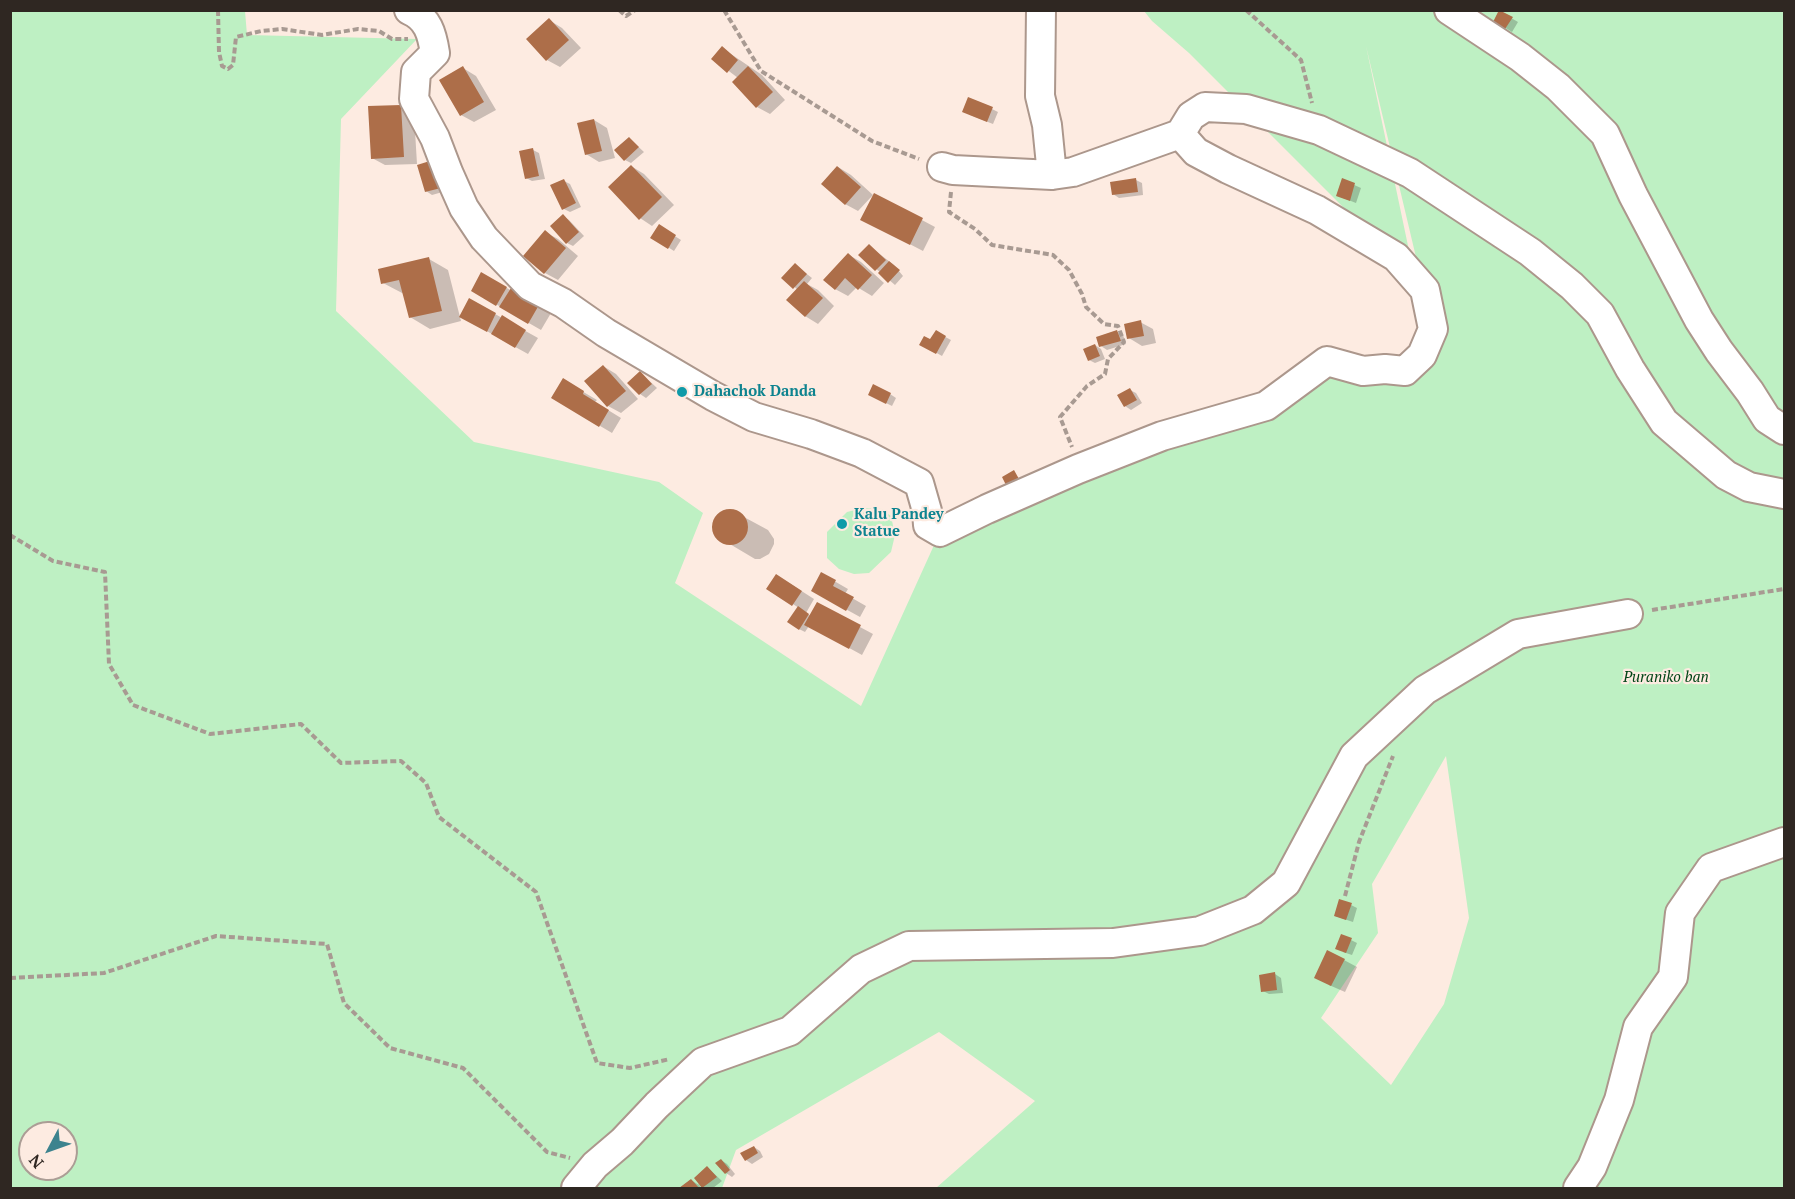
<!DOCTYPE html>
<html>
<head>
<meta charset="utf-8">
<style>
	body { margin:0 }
	#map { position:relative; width:1795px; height:1199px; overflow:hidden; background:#fdebe1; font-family:"PT Serif",serif }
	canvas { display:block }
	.frame { position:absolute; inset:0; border:12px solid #2f2722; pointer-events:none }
	.north { position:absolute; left:18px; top:1121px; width:60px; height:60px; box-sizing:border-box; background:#fdebe1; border:2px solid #ab9d95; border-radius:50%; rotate:229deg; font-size:16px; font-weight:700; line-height:24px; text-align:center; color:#2f2722 }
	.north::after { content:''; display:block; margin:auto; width:21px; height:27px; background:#3d838e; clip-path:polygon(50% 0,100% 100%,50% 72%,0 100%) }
</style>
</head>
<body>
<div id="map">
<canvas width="1795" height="1199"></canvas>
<div class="frame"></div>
<div class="north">N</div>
</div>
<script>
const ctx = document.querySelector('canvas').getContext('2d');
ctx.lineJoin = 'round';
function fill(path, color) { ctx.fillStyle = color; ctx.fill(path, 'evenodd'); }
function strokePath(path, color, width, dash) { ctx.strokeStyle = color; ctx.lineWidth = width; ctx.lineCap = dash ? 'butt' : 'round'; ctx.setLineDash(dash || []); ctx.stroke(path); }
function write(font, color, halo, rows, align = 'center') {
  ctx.font = font + ' "PT Serif",serif'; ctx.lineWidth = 4.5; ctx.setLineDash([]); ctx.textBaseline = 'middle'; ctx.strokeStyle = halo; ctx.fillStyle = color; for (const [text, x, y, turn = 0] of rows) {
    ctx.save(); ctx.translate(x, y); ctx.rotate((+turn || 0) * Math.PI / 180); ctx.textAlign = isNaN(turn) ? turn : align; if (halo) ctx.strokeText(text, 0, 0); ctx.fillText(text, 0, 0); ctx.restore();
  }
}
fill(new Path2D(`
	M10,11H245L247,35L417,39L341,119L336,311L474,442L659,482L703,513L675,583L861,706L940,532L1266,406L1327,361L1405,371L1433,329L1366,46L1415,279L1189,53L1152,21L1144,11H1784V1188H936L1035,1101L939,1032L736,1150L722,1188H11ZM1446,756L1469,918L1444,1004L1391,1085L1321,1018L1378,933L1372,884ZM30,1133H66V1169H30Z
	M863,508L882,509L891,516L895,535L891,552L869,573L854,574L839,569L827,558V532L847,512Z`), '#bef0c3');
fill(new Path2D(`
	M1501,12L1518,22L1512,32L1495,21Z
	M549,20L562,28L581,48L560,67L547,60L529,39Z
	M722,48L762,75L785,100L770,114L757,107L738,78L713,59Z
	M463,68L476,76L496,110L474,122L461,115Z
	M401,106L414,114L417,164L385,165L372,158Z
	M992,109L998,112L993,124L970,115Z
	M594,120L607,128L615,158L599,162L586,154Z
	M629,138L644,152L631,163L625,160Z
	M533,150L539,153L545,179L532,181L526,178Z
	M419,166L446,191L432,195L426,191Z
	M631,166L644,174L674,205L652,226L640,218Z
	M838,167L851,175L873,195L858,211L845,204Z
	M1136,180L1142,183L1143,195L1119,198L1113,194Z
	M1343,180L1361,188L1356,203L1338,196Z
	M564,181L570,184L581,207L570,212L564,209Z
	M875,195L935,227L923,251L875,226Z
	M563,216L569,220L584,236L573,246L567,243Z
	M659,226L681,240L674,251L652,237Z
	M545,232L558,239L578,256L558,280L545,273L525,256Z
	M869,246L894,265L903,276L895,285L860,255Z
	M849,255L861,262L884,283L872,296L857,287L848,296L835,289Z
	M429,259L448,270L461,321L430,329L410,317L404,294L383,283Z
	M795,265L812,278L807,284L818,290L834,306L818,324L805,316L798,290L784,278Z
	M482,274L551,313L541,330L473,291Z
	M470,300L538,338L528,354L474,324Z
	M1140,322L1153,329L1156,343L1142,346L1129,338Z
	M936,332L951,340L942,356L921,344L931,341Z
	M1117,332L1123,335L1126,344L1107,350L1101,346Z
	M1095,345L1101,349L1105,359L1095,363L1089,360Z
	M603,366L616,374L638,399L621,413L608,406Z
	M641,373L657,388L646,398L640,394Z
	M563,380L597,400L595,402L621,418L612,433L553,398Z
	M1130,390L1136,393L1142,403L1131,410L1125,406L1119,396Z
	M890,394L896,398L892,406L876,398Z
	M731,510L768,530L774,539V544L769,554L760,559H755L718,537L714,527L717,517L726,511Z
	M822,574L848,589L845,594L866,606L860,617L813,591Z
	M789,583L814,599L806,613L811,616L817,604L873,634L862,655L809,626L805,632L799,629V608L768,588Z
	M1351,905L1357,908L1353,922L1335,916Z
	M1351,940L1357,943L1352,955L1343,952Z
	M1344,960L1357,967L1345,992L1329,985Z
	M1275,974L1281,978L1283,993L1269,994L1263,991Z
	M754,1147L760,1151L763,1157L752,1164L746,1160Z
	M721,1160L727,1164L735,1174L732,1177L726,1173L718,1163Z
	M708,1168L722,1181L713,1188H705L698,1184L701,1188H682L691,1180L702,1187Z`), '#0003');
fill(new Path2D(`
	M1499,10L1513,17L1505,29L1493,22Z
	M549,18L569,40L546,61L526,39Z
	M722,46L738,60L727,73L711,59Z
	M463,66L484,102L460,116L439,80Z
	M748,66L773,92L756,108L732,82Z
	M968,97L993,107L987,122L962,112Z
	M401,105L404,157L371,159L368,106Z
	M594,119L602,151L585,155L577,123Z
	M629,137L639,147L624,161L614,150Z
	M533,148L539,176L525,179L519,151Z
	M433,160L441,188L425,192L417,165Z
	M631,165L662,197L639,220L608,187Z
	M837,166L861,187L845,205L821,184Z
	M1136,178L1138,192L1112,195L1110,182Z
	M1342,178L1355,183L1350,201L1336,196Z
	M564,179L576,203L562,210L550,185Z
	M874,193L923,218L910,245L860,220Z
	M563,214L579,232L566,244L550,226Z
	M659,224L676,235L668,249L650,238Z
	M545,230L566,248L544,274L523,256Z
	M869,244L886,260L875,271L858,255Z
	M848,253L872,275L858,290L845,278L835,290L823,280Z
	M429,257L442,311L409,318L399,280L381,284L378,269Z
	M889,261L900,270L888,283L878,273Z
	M795,263L807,274L793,289L781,278Z
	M481,272L507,287L496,306L471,291Z
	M804,281L823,298L805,317L786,300Z
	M511,288L539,305L528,324L499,307Z
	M469,298L496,313L487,332L459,317Z
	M502,315L526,330L515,348L491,334Z
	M1141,320L1144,336L1127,339L1124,324Z
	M936,330L946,336L936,354L919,345L924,336L930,339Z
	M1117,330L1121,341L1099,347L1096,337Z
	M1095,344L1100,356L1088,361L1083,349Z
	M603,365L626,391L607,407L584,381Z
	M640,371L652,384L639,395L627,383Z
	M563,378L584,391L583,394L609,410L599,427L551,398Z
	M873,384L891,393L886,404L868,395Z
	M1130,388L1137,400L1124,407L1117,395Z
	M1014,470L1019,479L1007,487L1002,477Z
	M712 527a18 18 0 1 1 36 0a18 18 0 1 1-36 0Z
	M821,572L836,580L833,586L854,597L846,611L811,591Z
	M776,574L802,591L792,606L766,589Z
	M817,602L861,625L849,649L804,625Z
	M798,606L809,614L799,630L787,622Z
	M1339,899L1352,903L1346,920L1334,916Z
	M1341,934L1352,938L1346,953L1335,949Z
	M1327,950L1345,959L1331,986L1314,978Z
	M1275,972L1277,990L1261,992L1259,975Z
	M754,1146L758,1153L745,1161L740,1153Z
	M721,1159L730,1170L725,1174L715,1163Z
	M707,1166L717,1177L702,1188L694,1178Z
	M691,1179L699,1188H679Z`), '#ad6e49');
const minor = new Path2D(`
	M409,10C428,18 432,34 435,53L416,72L414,99L435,138L448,172L464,208L484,238L530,286L563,303L606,333L713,396L754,417L811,434L862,453L919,483L927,511L928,525L940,532L987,509L1078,469L1162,436L1266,406L1327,361L1363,371L1385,369L1405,371L1422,355L1433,329L1425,290L1396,257L1317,210L1228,169L1196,152L1180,134
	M1041,10L1040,96L1047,125L1052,175
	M1449,10L1520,57L1558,87L1605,134L1633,195L1699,320L1719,351L1750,392L1767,419L1784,430
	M942,167L953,170L1052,175L1073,172L1180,134L1191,116L1205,107L1246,109L1319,130L1410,173L1530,252L1572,286L1600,314L1630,369L1664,422L1726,475L1749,487L1784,494
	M576,1188L595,1165L622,1142L657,1105L703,1062L790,1031L861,969L909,946L1113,943L1200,931L1253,910L1286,883L1354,756L1425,690L1518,634L1628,614
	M1578,1188L1592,1167L1619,1100L1638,1027L1673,977L1680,913L1711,868L1784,842`);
strokePath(minor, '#ac978c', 32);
strokePath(new Path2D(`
	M218,10L219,52L222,66L228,69L233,65L236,37L261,31L282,29L322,35L358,29L379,31L392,39H408
	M619,10L626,16L635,10
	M724,10L761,71L872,141L919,159
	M1246,10L1301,60L1312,103
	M951,192L949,212L975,229L992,245L1053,255L1069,270L1082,294L1086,307L1104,324L1118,326L1124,342L1108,359L1105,374L1087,386L1060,417L1072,447
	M10,535L53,561L105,572L109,664L133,705L210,734L301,724L341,763L401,761L426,783L439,817L536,892L597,1063L630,1068L670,1059
	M1652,610L1784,589
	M1345,896L1359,842L1393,756
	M10,978L104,973L216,936L327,944L344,1003L390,1048L463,1068L547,1152L570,1158`), '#a89a92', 4, [6, 3]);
strokePath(minor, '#fff', 28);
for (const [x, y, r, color] of [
	[682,392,6,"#0f9aa8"],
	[842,524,6,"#0f9aa8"]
]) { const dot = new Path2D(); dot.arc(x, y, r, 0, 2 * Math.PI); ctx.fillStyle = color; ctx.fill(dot); strokePath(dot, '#fdebe1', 2); }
write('bold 15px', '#0d838f', '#fdebe1', [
	["Dahachok Danda",694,392],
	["Kalu Pandey",854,515],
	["Statue",854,532]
], 'left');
write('italic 15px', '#004516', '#fdebe1', [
	["Puraniko ban",1666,678]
]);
</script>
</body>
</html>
